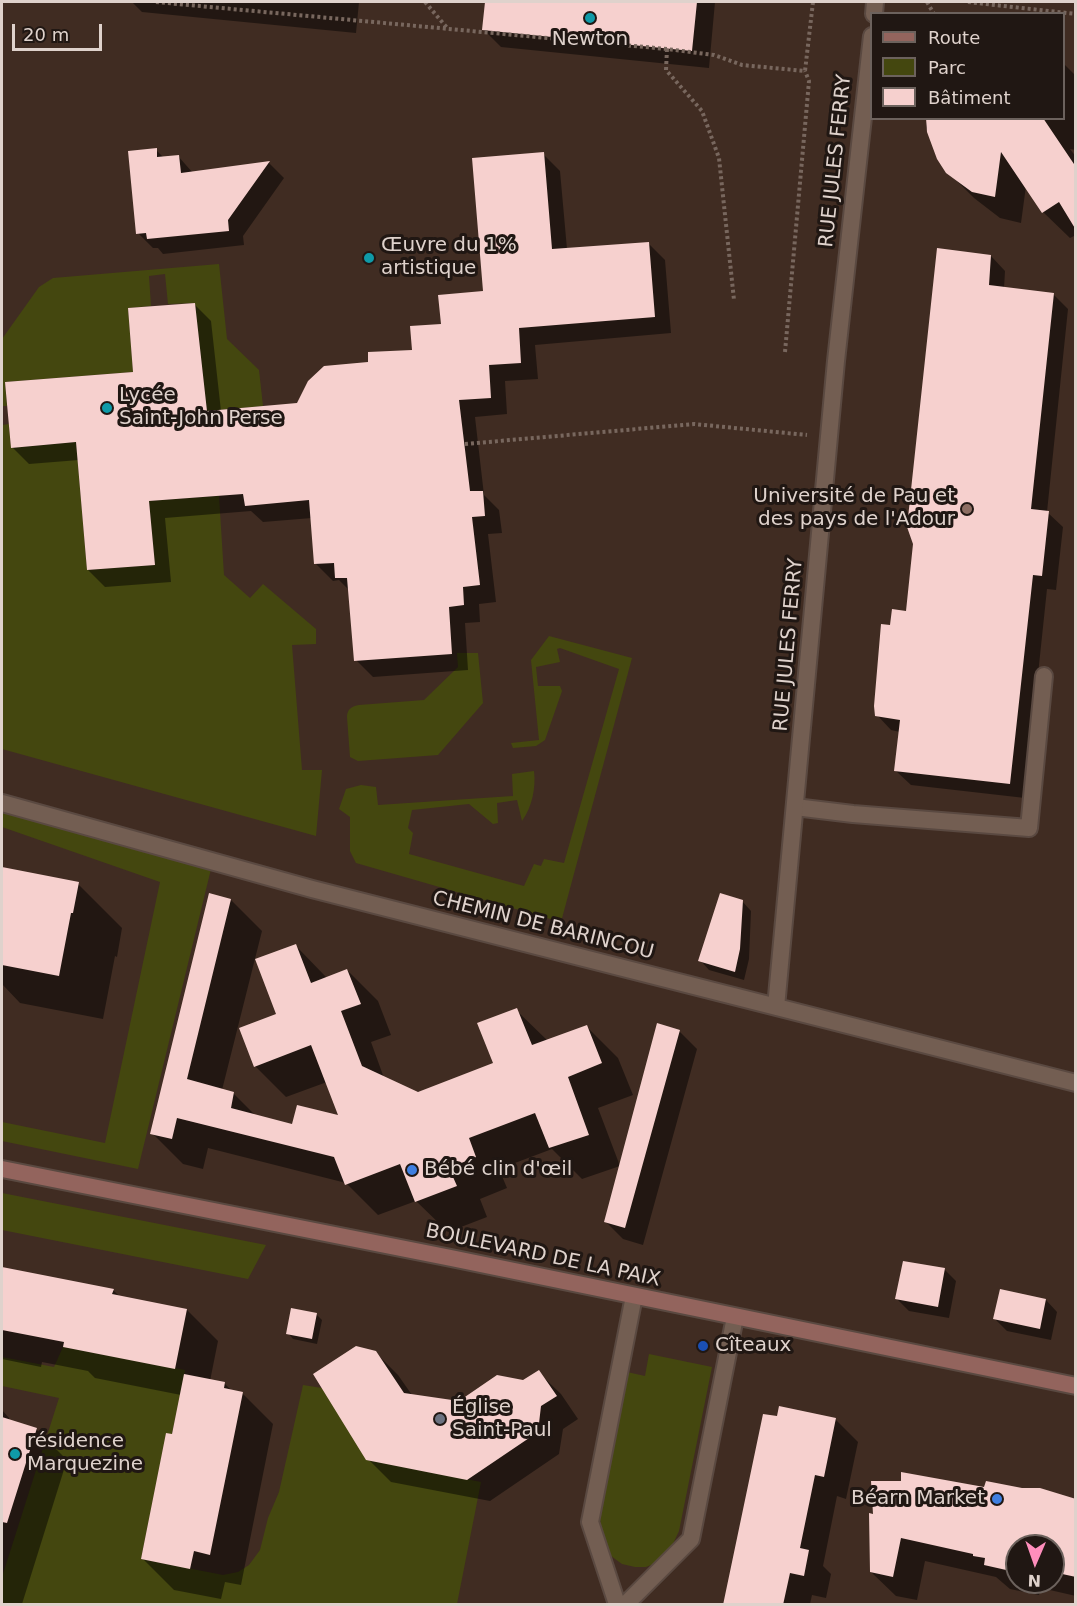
<!DOCTYPE html>
<html>
<head>
<meta charset="utf-8">
<style>
	body { margin:0 }
	#map { position:relative; width:1077px; height:1606px; overflow:hidden; background:#402c22; font-family:"DejaVu Sans",sans-serif }
	canvas { display:block }
	.frame { position:absolute; inset:0; border:3px solid #dfd2cc; pointer-events:none }
	.legend { position:absolute; left:870px; top:12px; width:195px; height:108px; box-sizing:border-box; background:#201713; border:2px solid #6c625d; margin:0; padding:8px 10px; list-style:none; font-size:18px; color:#dfd2cc }
	.legend li { display:flex; align-items:center; gap:12px; height:30px }
	.legend b { width:30px; border:2px solid #6c625d }
	.north { position:absolute; left:1005px; top:1534px; width:60px; height:60px; box-sizing:border-box; background:#201713; border:2px solid #6c625d; border-radius:50%; rotate:182deg; font-size:16px; font-weight:700; line-height:24px; text-align:center; color:#dfd2cc }
	.north::after { content:''; display:block; margin:auto; width:21px; height:27px; background:#fe8ebc; clip-path:polygon(50% 0,100% 100%,50% 72%,0 100%) }
	.scale { position:absolute; left:12px; top:24px; width:90px; height:27px; box-sizing:border-box; border:3px solid #dfd2cc; border-top:0; padding-left:8px; font-size:18px; line-height:21px; white-space:nowrap; color:#dfd2cc; -webkit-text-stroke:4px #201713; paint-order:stroke }
</style>
</head>
<body>
<div id="map">
<canvas width="1077" height="1606"></canvas>
<div class="frame"></div>
<ul class="legend">
<li><b style="height:8px;background:#93645d"></b>Route</li>
<li><b style="height:16px;background:#44470f"></b>Parc</li>
<li><b style="height:16px;background:#f6d0ce"></b>Bâtiment</li>
</ul>
<div class="north">N</div>
<div class="scale">20 m</div>
</div>
<script>
const ctx = document.querySelector('canvas').getContext('2d');
ctx.lineJoin = 'round';
function fill(path, color) { ctx.fillStyle = color; ctx.fill(path, 'evenodd'); }
function strokePath(path, color, width, dash) { ctx.strokeStyle = color; ctx.lineWidth = width; ctx.lineCap = dash ? 'butt' : 'round'; ctx.setLineDash(dash || []); ctx.stroke(path); }
function write(font, color, halo, rows, align = 'center') {
  ctx.font = font + ' "DejaVu Sans",sans-serif'; ctx.lineWidth = 6; ctx.setLineDash([]); ctx.textBaseline = 'middle'; ctx.strokeStyle = halo; ctx.fillStyle = color; for (const [text, x, y, turn = 0] of rows) {
    ctx.save(); ctx.translate(x, y); ctx.rotate((+turn || 0) * Math.PI / 180); ctx.textAlign = isNaN(turn) ? turn : align; if (halo) ctx.strokeText(text, 0, 0); ctx.fillText(text, 0, 0); ctx.restore();
  }
}
fill(new Path2D(`
	M219,264L227,339L259,370L263,406L207,411L195,303L168,304L165,274L149,276L151,306L128,308L133,372L5,382L7,406H2V339L39,287L53,278Z
	M9,424L11,448L76,442L87,570L155,565L149,501L219,496L224,575L250,598L263,584L316,629V644L292,645L302,770H322L316,836L2,749V425Z
	M549,636L632,658L561,922L356,863L350,851V817L339,809L346,789L361,785L376,787L378,805L513,796L512,774L534,771C536,788 532,807 522,821L517,800L497,803L498,823L493,824L469,804L412,810L408,828L413,833L409,854L524,886L534,864L541,866L544,859L564,863L619,669L560,648L557,649L560,662L536,667L538,686H560L562,691L545,740L536,746L513,748L511,743L539,740L531,660Z
	M457,653H478L483,703L438,755L358,761L350,757L347,717C347,709 352,706 359,705L424,700L458,667Z
	M2,811L211,869L138,1169L2,1141V1122L105,1143L160,882L2,827Z
	M2,1193L266,1245L248,1279L2,1230Z
	M63,1347L185,1370L172,1434H166L141,1559L223,1575L238,1572L249,1565L260,1550L268,1518L279,1492L303,1385L322,1388L367,1460L481,1482L457,1604H2V1577L59,1398L2,1386V1357L54,1367Z
	M649,1354L712,1367L679,1531L671,1548L656,1563L646,1567H635L622,1564L611,1556L603,1544L600,1519L627,1372L645,1376Z`), '#44470f');
fill(new Path2D(`
	M132,2H359L356,33L142,12Z
	M487,2H715L709,68L501,47L484,30Z
	M1064,64L1076,76V150L1070,149L1076,157V235L1070,238L1043,212L1026,186L1021,223L1000,218L974,198L946,170L938,158L926,127L927,118H1064Z
	M156,150L164,158L178,156L193,173L269,163L284,178L243,236L244,245L163,254L158,248H153L138,233Z
	M543,154L560,171L567,249L648,243L665,260L671,333L535,345L538,379L505,381L507,414L475,417L484,495L499,510L502,533L488,534L496,602L479,604L480,622L465,623L468,670L373,677L356,660L350,591L339,580L333,581L316,564L312,518L263,522L251,511L165,518L171,582L105,587L88,570L79,460L29,464L12,447L135,373L194,304L211,321L221,411L298,404L370,363L414,351L485,293Z
	M991,256L1005,271L1004,289L1053,294L1068,309L1047,512L1063,527L1056,590L1047,589L1025,798L911,785L896,771L900,732L891,730L877,715L891,627L908,613Z
	M2,868L78,884L122,928L117,957L115,956L103,1019L20,1003L2,984Z
	M231,900L262,931L222,1090L233,1093L256,1116L294,1125L341,1118L327,1082L286,1097L255,1066L278,1015L296,946L327,978L347,970L378,1001L391,1035L371,1042L384,1078L418,1093L495,1064L516,1010L548,1041L587,1027L618,1058L633,1095L598,1108L620,1166L582,1179L552,1149L499,1169L507,1188L480,1199L487,1217L448,1232L416,1201L378,1215L346,1183L208,1148L203,1169L183,1164L152,1133Z
	M742,901L751,911L749,959L744,980L709,970L700,960Z
	M679,1031L697,1049L643,1245L623,1239L606,1222Z
	M2,1268L113,1290L120,1297L187,1310L218,1341L210,1381L225,1384L232,1391L242,1393L273,1424L241,1585L225,1582L221,1599L174,1590L143,1559L181,1395L95,1378L88,1371L42,1362L41,1367L2,1359Z
	M945,1270L956,1281L949,1318L909,1311L897,1299Z
	M1046,1300L1057,1312L1051,1340L1007,1331L995,1319Z
	M317,1315L322,1320L317,1344L293,1339L288,1333Z
	M375,1352L398,1375L412,1395L459,1402L523,1382L538,1372L561,1394L578,1419L563,1429L559,1454L490,1501L391,1482L368,1459Z
	M2,1410L9,1418V1420L36,1429L67,1460L22,1604H2Z
	M835,1419L858,1442L846,1499L837,1496L823,1566L831,1574L826,1598L812,1595L810,1604H725Z
	M985,1489L1076,1501V1596L1041,1588L1039,1595L1010,1589L996,1577L925,1561L917,1600L896,1596L871,1572V1515ZM1017,1546H1053V1582H1017Z`), '#0007');
fill(new Path2D(`
	M485,2H697L692,51L482,30Z
	M926,118H1043L1076,167V230L1059,202L1042,213L1001,152L995,197L972,192L946,173L937,159L927,132Z
	M157,148V157L179,155L181,173L270,161L228,220L229,231L147,239L146,233L136,234L128,151Z
	M544,152L552,249L649,242L655,317L519,328L521,363L489,365L491,398L459,400L470,491H483L485,516L472,517L480,585L463,587L464,605L449,607L452,654L354,661L347,578H335L334,563L314,564L309,500L245,506L243,494L149,501L155,565L87,570L76,442L11,448L5,382L133,372L128,308L195,303L207,411L297,403L308,381L324,366L368,362V352L412,350L410,326L441,324L438,295L483,291L472,158Z
	M937,248L991,255L989,285L1054,293L1031,509L1049,511L1042,576L1033,575L1010,784L894,771L900,720L875,716L874,706L881,624L890,625L892,609L906,611L913,544L907,527Z
	M2,867L79,882L73,913H71L59,976L2,965Z
	M209,893L231,899L187,1079L234,1092L231,1108L292,1124L297,1105L338,1115L311,1045L254,1067L239,1028L276,1014L255,959L296,944L311,983L347,969L361,1004L341,1011L362,1066L418,1092L493,1063L477,1023L517,1008L532,1045L587,1025L602,1063L568,1077L589,1135L549,1148L535,1113L469,1138L476,1157L449,1168L457,1186L415,1202L400,1164L345,1185L334,1157L177,1118L172,1139L150,1134Z
	M720,893L743,900L740,949L735,972L698,961Z
	M657,1023L680,1030L625,1228L604,1222Z
	M903,1261L945,1268L938,1307L895,1299Z
	M2,1267L114,1289L112,1294L187,1309L175,1369L63,1347L64,1342L2,1330Z
	M1000,1289L1046,1299L1040,1329L993,1319Z
	M291,1308L317,1313L312,1339L286,1334Z
	M356,1346L376,1351L404,1393L459,1401L497,1375L523,1380L539,1370L557,1396L541,1406L538,1432L467,1480L366,1460L313,1374Z
	M184,1374L225,1382L224,1388L243,1392L210,1555L194,1551L190,1569L141,1559L166,1433L172,1434Z
	M779,1406L836,1418L824,1477L815,1475L800,1548L809,1550L804,1576L790,1573L783,1605H723L763,1414L777,1416Z
	M2,1417L37,1428L7,1523L2,1522Z
	M901,1472L984,1487L986,1481L1022,1488H1040L1076,1499V1577L1053,1572V1546H1017V1565L1015,1572L984,1565L985,1558L973,1556V1554L901,1538L893,1577L870,1572L869,1513L873,1514L871,1481H901Z`), '#f6d0ce');
const service = new Path2D(`
	M795,807L853,814L1029,828L1044,676`);
const minor = new Path2D(`
	M874,14L875,2
	M2,803L312,889L1076,1083
	M776,1007L836,361L872,36
	M617,1604L590,1522L634,1296
	M626,1604L691,1539L735,1317`);
const secondary = new Path2D(`
	M2,1169L451,1258L1076,1386`);
strokePath(service, '#5a4941', 20);
strokePath(minor, '#5a4941', 20);
strokePath(secondary, '#5a4941', 20);
strokePath(new Path2D(`
	M156,2L667,49L714,55L742,65L805,71L813,2
	M425,2L448,29
	M927,2L934,14
	M968,2L1076,14
	M667,49L666,70L702,111L719,158L734,300
	M785,352L809,81L805,71
	M465,444L694,424L807,435`), '#78675e', 4, [3, 3]);
strokePath(service, '#735e52', 16);
strokePath(minor, '#735e52', 16);
strokePath(secondary, '#93645d', 16);
for (const [x, y, r, color] of [
	[590,18,6,"#0f9aa8"],
	[369,258,6,"#0f9aa8"],
	[107,408,6,"#0f9aa8"],
	[967,509,6,"#8d6e63"],
	[412,1170,6,"#3f7fe0"],
	[703,1346,6,"#1a4fb4"],
	[440,1419,6,"#6b7280"],
	[15,1454,6,"#0f9aa8"],
	[997,1499,6,"#3f7fe0"]
]) { const dot = new Path2D(); dot.arc(x, y, r, 0, 2 * Math.PI); ctx.fillStyle = color; ctx.fill(dot); strokePath(dot, '#201713', 2); }
write('20px', '#dfd2cc', '#201713', [
	["Newton",590,40,"center"],
	["Œuvre du 1%",381,246],
	["artistique",381,269],
	["Lycée",119,396],
	["Saint-John Perse",119,419],
	["Université de Pau et",955,497,"right"],
	["des pays de l'Adour",955,520,"right"],
	["Bébé clin d'œil",424,1170],
	["Cîteaux",715,1346],
	["Église",452,1408],
	["Saint-Paul",452,1431],
	["résidence",27,1442],
	["Marquezine",27,1465],
	["Béarn Market",985,1499,"right"]
], 'left');
write('20px', '#dfd2cc', '#201713', [
	["RUE JULES FERRY",836,161,-84],
	["RUE JULES FERRY",789,645,-85],
	["CHEMIN DE BARINCOU",543,926,14],
	["BOULEVARD DE LA PAIX",543,1256,12]
]);
</script>
</body>
</html>
